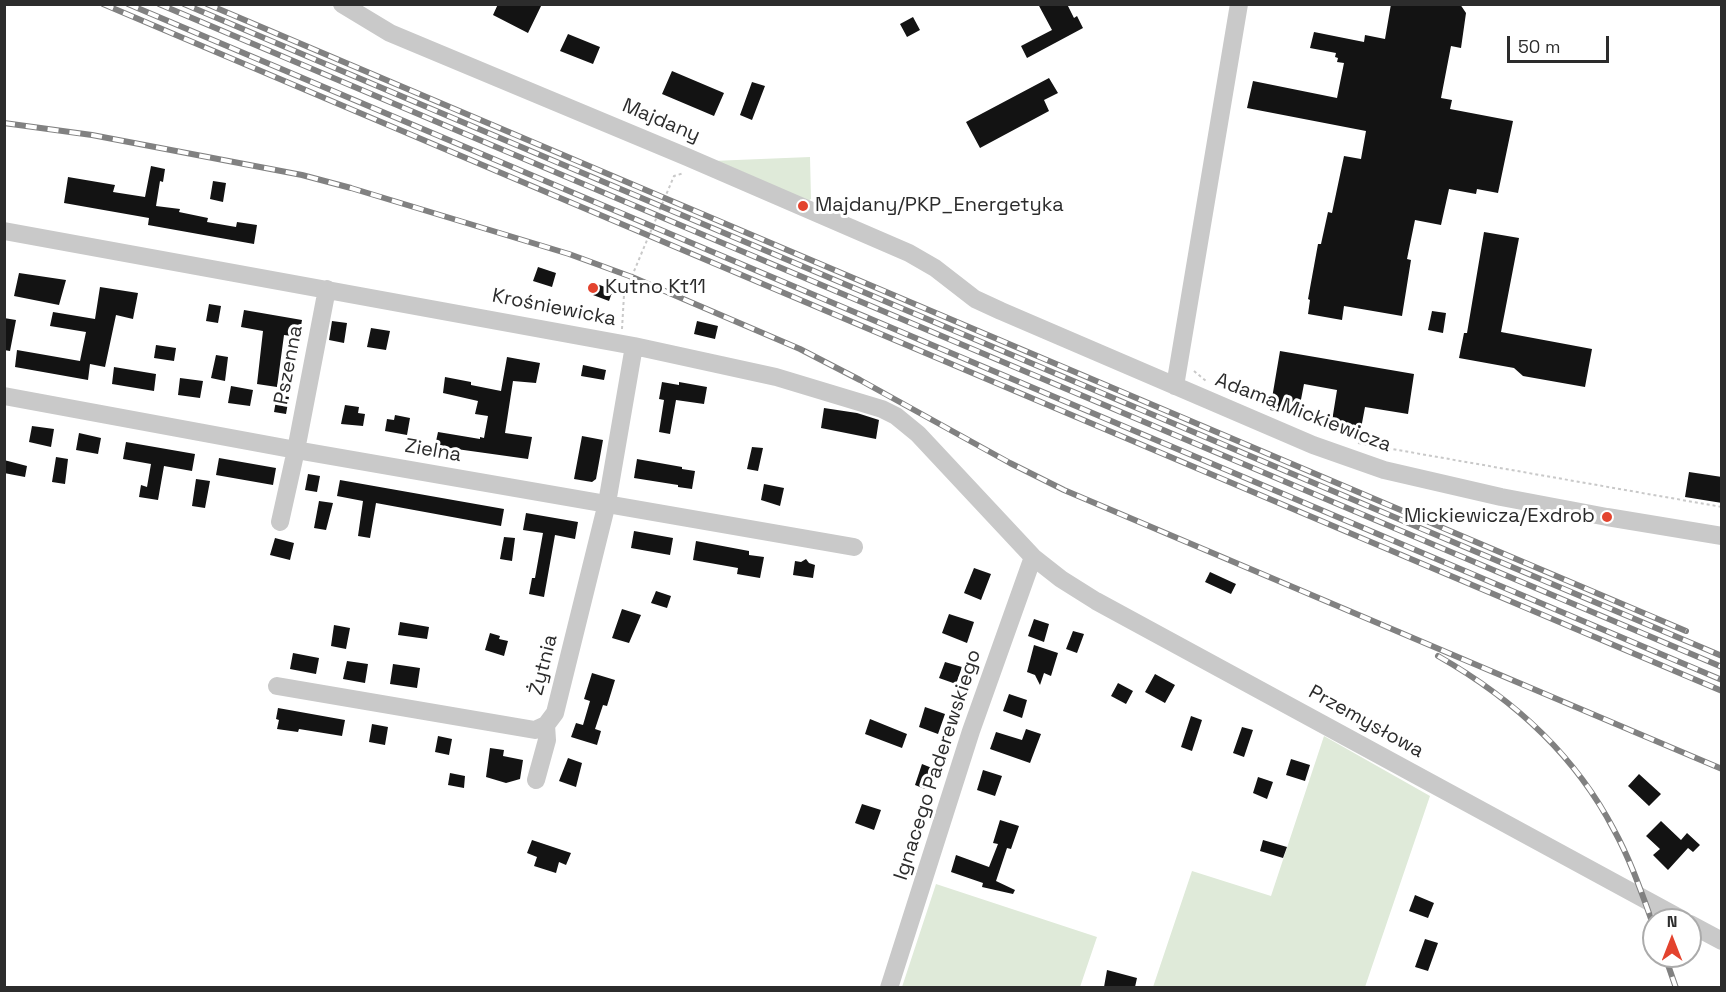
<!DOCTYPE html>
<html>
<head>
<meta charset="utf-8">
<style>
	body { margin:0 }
	#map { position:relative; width:1726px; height:992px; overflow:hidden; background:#fff; font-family:"Space Grotesk",sans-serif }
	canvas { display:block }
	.frame { position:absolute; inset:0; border:6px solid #2c2c2c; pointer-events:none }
	.north { position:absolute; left:1642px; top:908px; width:60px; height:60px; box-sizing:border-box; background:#fff; border:2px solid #ababab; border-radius:50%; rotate:0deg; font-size:16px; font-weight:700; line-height:24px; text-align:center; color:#2c2c2c }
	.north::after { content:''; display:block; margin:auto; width:21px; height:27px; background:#e3432e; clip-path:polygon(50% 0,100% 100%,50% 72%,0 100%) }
	.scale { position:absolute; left:1507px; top:36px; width:102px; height:27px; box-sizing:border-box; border:3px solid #2c2c2c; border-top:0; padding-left:8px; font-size:18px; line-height:21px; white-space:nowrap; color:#2c2c2c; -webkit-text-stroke:4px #fff; paint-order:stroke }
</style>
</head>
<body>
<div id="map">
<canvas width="1726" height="992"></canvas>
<div class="frame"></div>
<div class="north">N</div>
<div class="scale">50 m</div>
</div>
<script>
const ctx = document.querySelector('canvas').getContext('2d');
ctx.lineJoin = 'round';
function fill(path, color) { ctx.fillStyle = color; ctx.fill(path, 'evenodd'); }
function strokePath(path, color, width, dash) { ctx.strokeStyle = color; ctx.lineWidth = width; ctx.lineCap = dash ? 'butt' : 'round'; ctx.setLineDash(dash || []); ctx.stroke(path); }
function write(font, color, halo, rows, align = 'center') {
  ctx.font = font + ' "Space Grotesk",sans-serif'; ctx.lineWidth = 6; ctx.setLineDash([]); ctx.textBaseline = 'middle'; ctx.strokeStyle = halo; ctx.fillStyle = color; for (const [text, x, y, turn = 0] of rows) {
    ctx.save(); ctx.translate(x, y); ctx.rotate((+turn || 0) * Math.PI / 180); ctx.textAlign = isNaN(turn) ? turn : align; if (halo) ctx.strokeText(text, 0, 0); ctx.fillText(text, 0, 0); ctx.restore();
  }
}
fill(new Path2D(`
	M810,157L811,199L808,201L712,161Z
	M1324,736L1430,796L1365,987H1153L1192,871L1271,896Z
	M936,884L1097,937L1080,987H902Z`), '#dfead9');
fill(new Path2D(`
	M498,4H542L528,33L493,15Z
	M1038,4H1067L1074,18L1077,16L1083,28L1027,58L1021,46L1052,30Z
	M1391,4H1460L1466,13L1461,48L1451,46L1441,98L1452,100L1450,109L1513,121L1498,193L1477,189L1476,194L1449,189L1441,225L1415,220L1407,259L1411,260L1402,316L1344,306L1342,320L1308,314L1310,300L1308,299L1318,244H1321L1328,212L1332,213L1344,156L1361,159L1366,131L1247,108L1253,81L1337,98L1344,63L1337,62L1338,58L1335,57L1336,53L1310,48L1314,32L1364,42L1365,35L1385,39Z
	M913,17L920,30L907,37L900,24Z
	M568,34L600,47L593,64L560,51Z
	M672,71L724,93L714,116L662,94Z
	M1049,78L1058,93L1044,100L1049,111L980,148L966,122Z
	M752,82L765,86L752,120L740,115Z
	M151,166L165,169L163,182L160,181L156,206L180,209L179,212L208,218L207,222L236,227L237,222L257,225L254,244L148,225L149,218L64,203L68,177L115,185L113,192L145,197Z
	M213,181L226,183L223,202L210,199Z
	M1484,232L1519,238L1501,332L1592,349L1585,387L1523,376L1514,368L1459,358L1464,333H1467Z
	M538,267L556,273L552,287L533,281Z
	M19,273L66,280L59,305L14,296Z
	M597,284L613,290L609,301L593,295Z
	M100,287L138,293L133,319L116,315L105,367L90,364L88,380L15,367L17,350L80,361L86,332L50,326L53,312L95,319Z
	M209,304L221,306L218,323L206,321Z
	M244,310L302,320L299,337L284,335L277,387L257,384L263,331L241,327Z
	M1432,311L1446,313L1443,333L1428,330Z
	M4,318L16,320L10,351L4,350Z
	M332,321L347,323L344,343L329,340Z
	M697,321L718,326L715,339L694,334Z
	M371,328L390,331L386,350L367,347Z
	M156,345L176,348L174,361L154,358Z
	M1280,351L1414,374L1408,414L1365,407L1359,439L1346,437L1349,424L1332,421L1337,390L1304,384L1298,415L1270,410Z
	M216,355L228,357L225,381L211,378Z
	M507,357L540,363L536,383L513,381L505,433L532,437L528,459L435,446L438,432L480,439V437L484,438L488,416L475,414L478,401L443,393L445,377L471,382V385L501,391Z
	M583,365L606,370L604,380L581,376Z
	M114,367L156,374L154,391L112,384Z
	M180,378L203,381L200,398L178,395Z
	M662,382L679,385V382L707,387L704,404L676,400L670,434L659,432L664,400L659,399Z
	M231,386L253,390L250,406L228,403Z
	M277,395L289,397L286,414L274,412Z
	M345,405L359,407L358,413L365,414L363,426L341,424Z
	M824,408L857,413L879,420L876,439L821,428Z
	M395,415L410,418L407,435L385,431L387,419L394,420Z
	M32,426L54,429L51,447L29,442Z
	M79,433L101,438L98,454L76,450Z
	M582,436L603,440L596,479L592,482L574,479Z
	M126,442L195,454L192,471L164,466L158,500L139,497L141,485L147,487L151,464L123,459Z
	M752,447L763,448L758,471L747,469Z
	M56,457L68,459L65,484L52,482Z
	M219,458L276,468L273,485L216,475Z
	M637,459L682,467V469L695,471L692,489L678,487V485L634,478Z
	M4,460L27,466L25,477L4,473Z
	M1689,472L1722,477V503L1685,497Z
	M308,474L320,476L317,492L305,490Z
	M196,479L210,481L205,508L192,506Z
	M340,480L504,509L501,526L376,503L370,538L358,536L363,501L337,496Z
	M764,484L784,488L780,506L761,500Z
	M319,501L333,503L326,530L314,528Z
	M526,513L578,522L575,539L555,535L544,597L529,594L532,578H535L543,533L523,530Z
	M634,531L673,538L670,555L631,548Z
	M504,537L515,538L512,561L500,559Z
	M275,538L294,543L290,560L270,555Z
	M696,541L749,551V555L764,557L760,578L737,574L738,568L693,560Z
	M806,559L809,563L815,565L813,578L793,575L795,561L801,562Z
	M974,568L991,574L981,600L964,593Z
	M1210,572L1236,584L1231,594L1205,582Z
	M656,591L671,596L667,608L651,603Z
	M622,609L641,615L629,643L612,638Z
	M949,614L974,622L967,643L942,633Z
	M1034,619L1049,624L1044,642L1028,636Z
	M400,622L429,627L427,639L398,635Z
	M334,625L350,628L346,649L331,646Z
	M1073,631L1084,634L1077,653L1066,649Z
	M490,633L500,636L499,639L508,641L504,656L485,650Z
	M1034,645L1058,653L1051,676L1044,673L1040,685L1035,675L1027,672Z
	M293,653L319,658L316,674L290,669Z
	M347,661L368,664L365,683L343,679Z
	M945,662L962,667L956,684L939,678Z
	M393,664L420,668L417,688L390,684Z
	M592,673L615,680L607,706L603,705L595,729L601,731L597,745L571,737L576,723L583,725L590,701L584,699Z
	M1155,674L1175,685L1165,703L1145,692Z
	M1118,683L1133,691L1126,704L1111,696Z
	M1009,694L1027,700L1022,718L1003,711Z
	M925,707L945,714L938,734L919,727Z
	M278,708L345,720L342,736L299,729L298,732L277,729L279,720L276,719Z
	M1191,716L1202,720L1192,751L1181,747Z
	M870,719L907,734L902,748L865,734Z
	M372,724L388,727L385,745L369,742Z
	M1242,727L1253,730L1244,757L1233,753Z
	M1026,729L1041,734L1030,763L990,749L996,732L1022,740Z
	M438,736L452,739L449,755L435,752Z
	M490,748L504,750L503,756L523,760L520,779L506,783L486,777Z
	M568,758L582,763L576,787L559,781Z
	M1291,759L1310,765L1305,781L1286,775Z
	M922,764L937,770L931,787L927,785L925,789L915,785Z
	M983,770L1002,776L995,796L977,790Z
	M450,773L465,776L464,788L448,785Z
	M1639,774L1661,794L1649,806L1628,786Z
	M1258,777L1273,782L1267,799L1253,793Z
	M862,804L881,810L874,830L855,823Z
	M1000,820L1019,826L1011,849L1007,848L996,881L1015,890L1013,894L982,887L983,883L951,872L956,855L989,867L998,844L993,843Z
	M1661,821L1681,840L1687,833L1700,845L1693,852L1688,848L1668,870L1653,855L1660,849L1646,836Z
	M532,840L571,853L566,865L559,862L556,873L534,866L537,857L527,853Z
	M1263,840L1287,847L1283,858L1260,851Z
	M1415,895L1434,903L1428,918L1409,911Z
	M1425,939L1438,943L1428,971L1415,967Z
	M1107,970L1137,978L1135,987H1104Z`), '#131313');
strokePath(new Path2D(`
	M622,329L624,295L674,176L684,173
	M1194,371L1206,381
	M1358,443L1722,507`), '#c9c9c9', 2, [3, 3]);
strokePath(new Path2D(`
	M342,4L390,33L687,157L909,253L935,268L975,299L1001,311L1313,445L1384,470L1501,497L1607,517L1722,536
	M4,231L634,346L776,377L882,409L896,416L918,434L1033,557L1061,579L1096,601L1683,920
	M1175,386L1239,4
	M4,396L296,450L854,547
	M280,522L296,450L327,289
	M277,686L535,730L546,725L555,713L607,503L634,346
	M536,780L547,740L546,725
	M1690,924L1722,941
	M889,988L971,731L1033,557`), '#c9c9c9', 18);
const rail = new Path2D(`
	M103,4L1722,691
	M128,4L1722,680
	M159,4L1722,667
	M184,4L1722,656
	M207,4L1686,631
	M4,123L92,135L302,175L351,188L569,254L632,277L800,349L860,380L1010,463L1064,490L1722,769
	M1438,656C1512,698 1574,753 1614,830C1631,861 1642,894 1654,927
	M1665,956L1676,988`);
strokePath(rail, '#818181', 6);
strokePath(rail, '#fff', 4, [11]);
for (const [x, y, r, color] of [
	[803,206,6,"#e3432e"],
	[593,288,6,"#e3432e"],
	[1607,517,6,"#e3432e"]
]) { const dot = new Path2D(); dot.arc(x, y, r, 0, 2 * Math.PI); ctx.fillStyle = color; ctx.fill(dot); strokePath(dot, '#fff', 2); }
write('20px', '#2c2c2c', '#fff', [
	["Majdany",661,121,23],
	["Krośniewicka",554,308,11],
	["Pszenna",289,365,-79],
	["Adama Mickiewicza",1303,413,21],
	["Zielna",433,451,10],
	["Żytnia",544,665,-76],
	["Przemysłowa",1366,722,29],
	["Ignacego Paderewskiego",938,765,-72]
]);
write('20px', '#2c2c2c', '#fff', [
	["Majdany/PKP_Energetyka",815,206],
	["Kutno Kt11",605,288],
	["Mickiewicza/Exdrob",1595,517,"right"]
], 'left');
</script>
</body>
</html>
